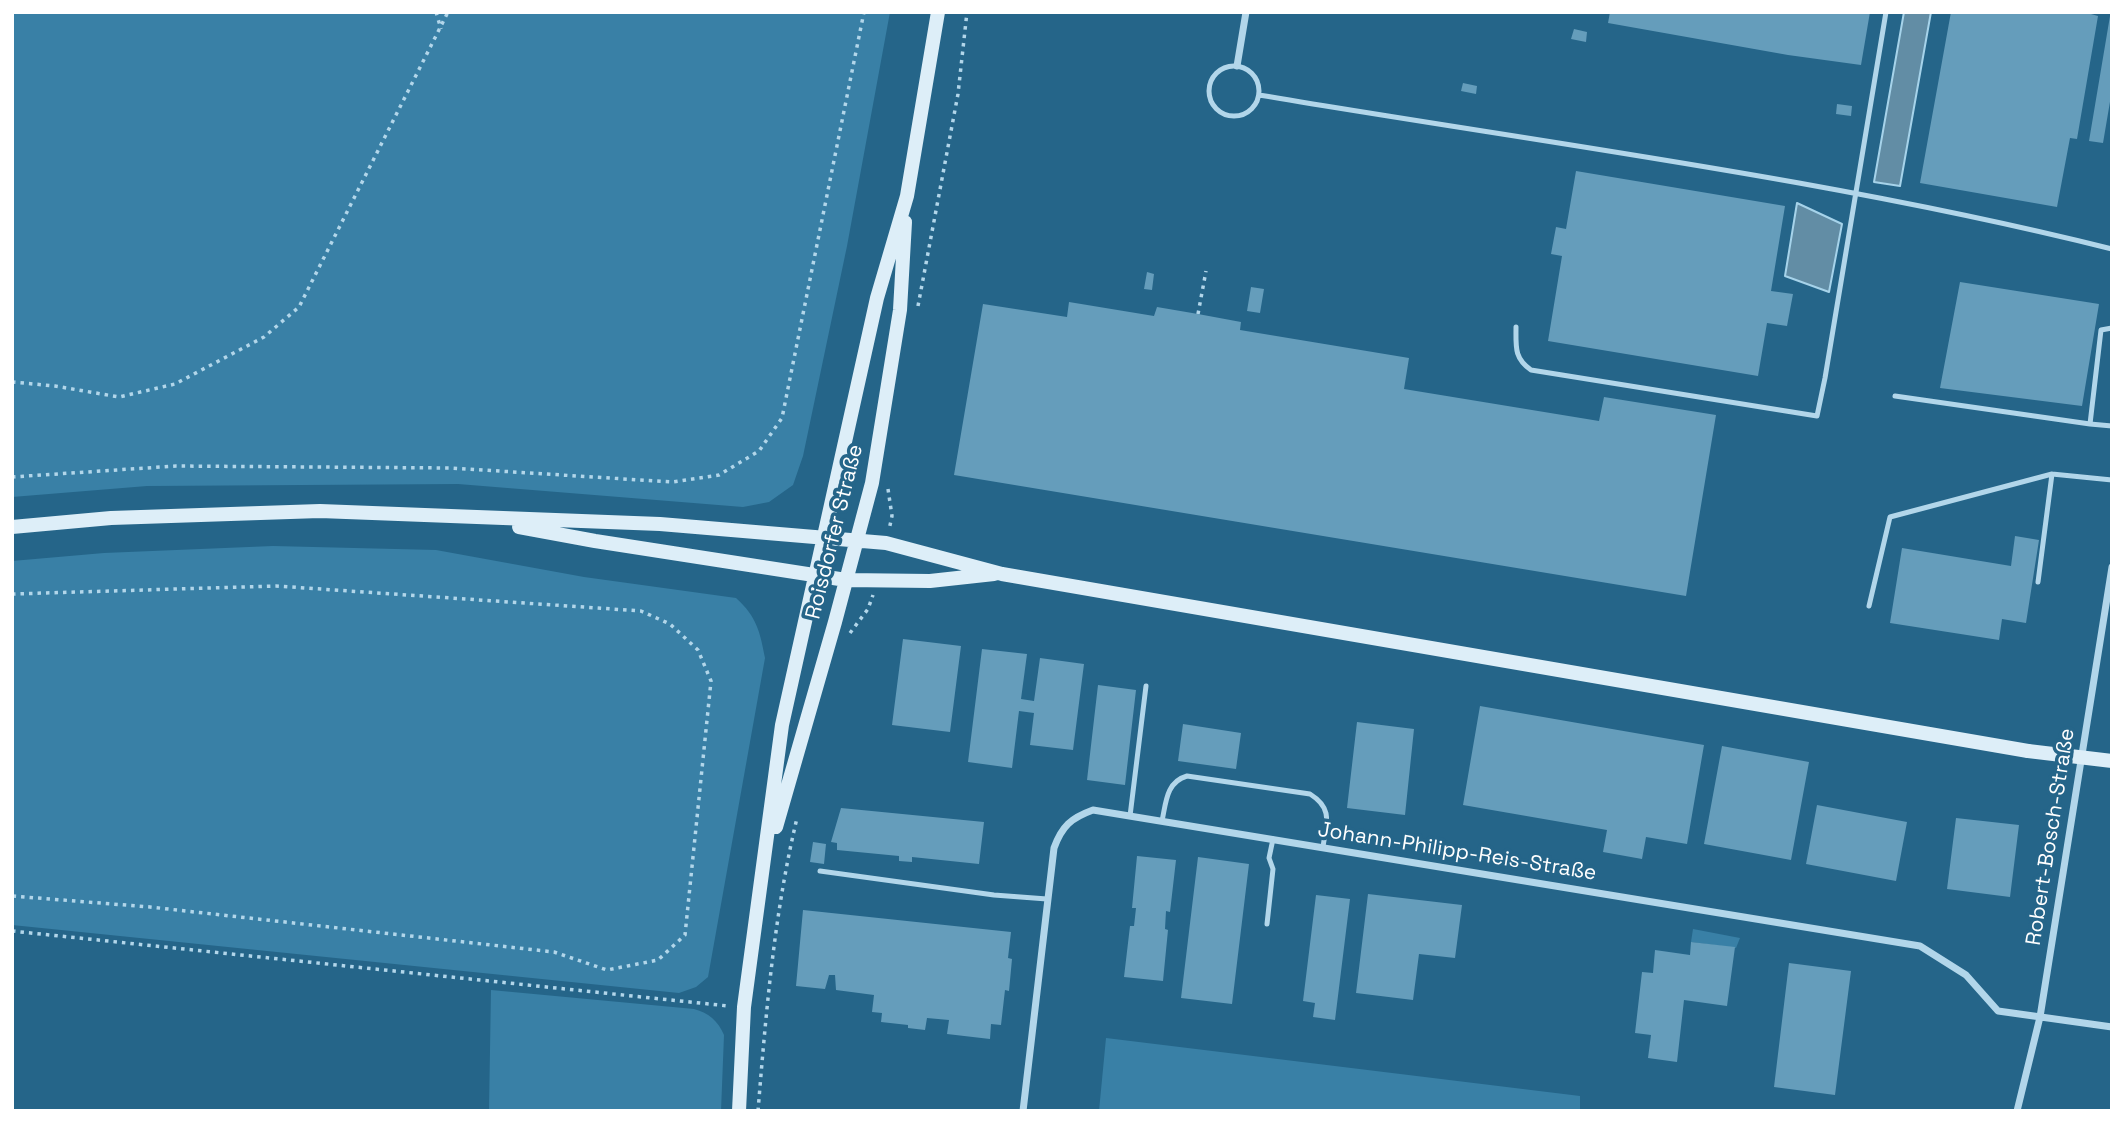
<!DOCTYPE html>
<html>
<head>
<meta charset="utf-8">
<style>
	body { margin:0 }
	#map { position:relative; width:2124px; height:1123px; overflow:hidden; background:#256589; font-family:"Space Grotesk",sans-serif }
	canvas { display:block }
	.frame { position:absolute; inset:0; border:14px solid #fff; pointer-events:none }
</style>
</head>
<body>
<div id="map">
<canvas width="2124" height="1123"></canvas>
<div class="frame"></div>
</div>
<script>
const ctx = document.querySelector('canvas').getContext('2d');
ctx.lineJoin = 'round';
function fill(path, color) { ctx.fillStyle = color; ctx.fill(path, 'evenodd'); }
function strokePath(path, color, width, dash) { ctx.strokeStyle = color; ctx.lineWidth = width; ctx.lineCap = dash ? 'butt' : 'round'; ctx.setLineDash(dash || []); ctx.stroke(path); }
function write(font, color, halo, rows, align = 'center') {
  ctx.font = font + ' "Space Grotesk",sans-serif'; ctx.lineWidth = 7; ctx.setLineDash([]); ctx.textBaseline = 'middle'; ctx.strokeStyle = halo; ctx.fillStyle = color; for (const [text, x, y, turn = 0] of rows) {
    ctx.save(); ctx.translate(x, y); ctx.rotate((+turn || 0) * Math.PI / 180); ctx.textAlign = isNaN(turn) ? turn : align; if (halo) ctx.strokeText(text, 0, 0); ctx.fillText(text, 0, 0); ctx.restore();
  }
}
fill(new Path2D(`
	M12,12H890L847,246L803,456L793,485L769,502L743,507L458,484L147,486L12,497Z
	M273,546L436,550L584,577L736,598C757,617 760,632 765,658L708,977L696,987L679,993L12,925V561L104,553Z
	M1693,929L1740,938L1736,948L1691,942Z
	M491,990L694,1009C709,1013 718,1021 724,1035L721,1111H489Z
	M1106,1038L1580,1096V1111H1099Z`), '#3980a6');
const water = new Path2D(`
	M1904,12H1931L1900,186L1874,182Z
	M1797,203L1842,224L1829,292L1785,276Z`);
fill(water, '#628da5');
strokePath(water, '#a6d3ea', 2);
fill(new Path2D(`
	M1610,12H1870L1861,65L1788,55L1608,23Z
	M1951,12H2092L2091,14L2098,16L2077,139L2070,138L2057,207L1920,183Z
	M2110,16L2112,90L2103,143L2089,141Z
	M1574,29L1587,32L1586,42L1571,39Z
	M1463,83L1477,86L1476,94L1461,91Z
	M1837,104L1852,106L1851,116L1836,114Z
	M1576,171L1785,206L1771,291L1793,294L1787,326L1767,323L1758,376L1548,341L1562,256L1551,254L1556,227L1566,229Z
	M1147,272L1154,274L1152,290L1144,289Z
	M1960,282L2099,304L2082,406L1940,388Z
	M1251,287L1264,289L1260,313L1247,311Z
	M1069,302L1154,316L1157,307L1198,314L1241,322L1240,330L1409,358L1404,389L1599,421L1604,397L1716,415L1686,596L954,475L983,304L1067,317Z
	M2015,536L2039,540L2026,623L2002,619L1999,640L1890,623L1902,548L2011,566Z
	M903,639L961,646L950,732L892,725Z
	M982,649L1027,654L1021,699L1034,701L1040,658L1084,664L1073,750L1030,745L1034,713L1019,711L1012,768L968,762Z
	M1098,685L1136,690L1125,785L1087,780Z
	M1480,706L1704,745L1687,844L1646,837L1642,859L1603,852L1607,830L1463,805Z
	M1357,722L1414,729L1405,815L1347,808Z
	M1183,724L1241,733L1236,769L1178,761Z
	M1722,746L1809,762L1791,860L1704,844Z
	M1817,805L1907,822L1896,881L1806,864Z
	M841,808L984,822L979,864L912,857V862L899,861V856L837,850V843L831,842Z
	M1956,818L2019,825L2010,897L1947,889Z
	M813,842L826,844L824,864L810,862Z
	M1137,856L1176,860L1170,912L1166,911L1165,929L1168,930L1163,981L1124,977L1130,926H1134L1136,908H1132Z
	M1198,857L1249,864L1232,1004L1181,998Z
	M1368,894L1462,905L1455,958L1419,954L1413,1000L1356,993Z
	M1316,895L1350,899L1335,1020L1313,1017L1315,1003L1303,1001Z
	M803,910L1011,932L1008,958L1012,959L1009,991L1005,990L1001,1025L991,1024L990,1039L947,1034L949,1020L927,1018L925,1030L908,1028V1025L881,1022L882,1013L872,1012L874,995L836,990L835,975H829L825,989L796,986Z
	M1691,942L1735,947L1727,1006L1684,1000L1677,1062L1648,1058L1651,1035L1635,1033L1642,972L1653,973L1655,950L1690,955Z
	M1789,963L1851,971L1835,1095L1774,1087Z`), '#659dbb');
strokePath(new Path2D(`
	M436,12L441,29
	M918,306L958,94L967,12
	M1198,314L1206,271
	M12,382L55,386L119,397L175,384L264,337L299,307L448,12
	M12,477L176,466L451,468L672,482L719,475L759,451L782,418L864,12
	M888,489L892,516L889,530
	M12,594L276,586L641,611L670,624L698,650L711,681L685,935L658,960L607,970L554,952L150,907L12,896
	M850,633L868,609L873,595
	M12,931L728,1006
	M758,1111C766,1013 774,914 797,818`), '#b2d6ea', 3.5, [3.5, 5]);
strokePath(new Path2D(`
	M1209 91a25 25 0 1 1 50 0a25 25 0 1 1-50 0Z
	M1259,95C1544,143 1832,179 2112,249
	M1516,327C1516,347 1514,358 1531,370L1817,416L1825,378L1886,12
	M2112,328L2101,330L2090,424L2112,426
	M1895,396L2090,424
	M2038,582L2052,474L2112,480
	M1869,606L1890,517L2052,474
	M1130,816L1146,686
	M1162,821C1166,803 1166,782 1187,776L1310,794C1334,809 1326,824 1323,847
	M820,871L994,895L1047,899
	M1267,924L1273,869L1269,858L1273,839`), '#b2d6ea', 5);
strokePath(new Path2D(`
	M1237,66L1246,12
	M1023,1111L1054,848C1062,826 1071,818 1093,810L1920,946L1966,975L1998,1011L2112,1027
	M2017,1111L2040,1017L2112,567`), '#b2d6ea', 7);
strokePath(new Path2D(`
	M12,527L111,518L320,511L660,524L886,543L1002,574L2028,751
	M519,527L595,541L846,580L930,581L994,574
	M776,827L835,622L872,483L900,310L905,222
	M739,1111L744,1007L782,725L877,298L907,196L938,12`), '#ddeef8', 14);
strokePath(new Path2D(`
	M2028,751L2112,761`), '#ddeef8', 14);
write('21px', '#fff', '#256589', [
	["Roisdorfer Straße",835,532,-76],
	["Robert-Bosch-Straße",2051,837,-81],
	["Johann-Philipp-Reis-Straße",1457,852,9]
]);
</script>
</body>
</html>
